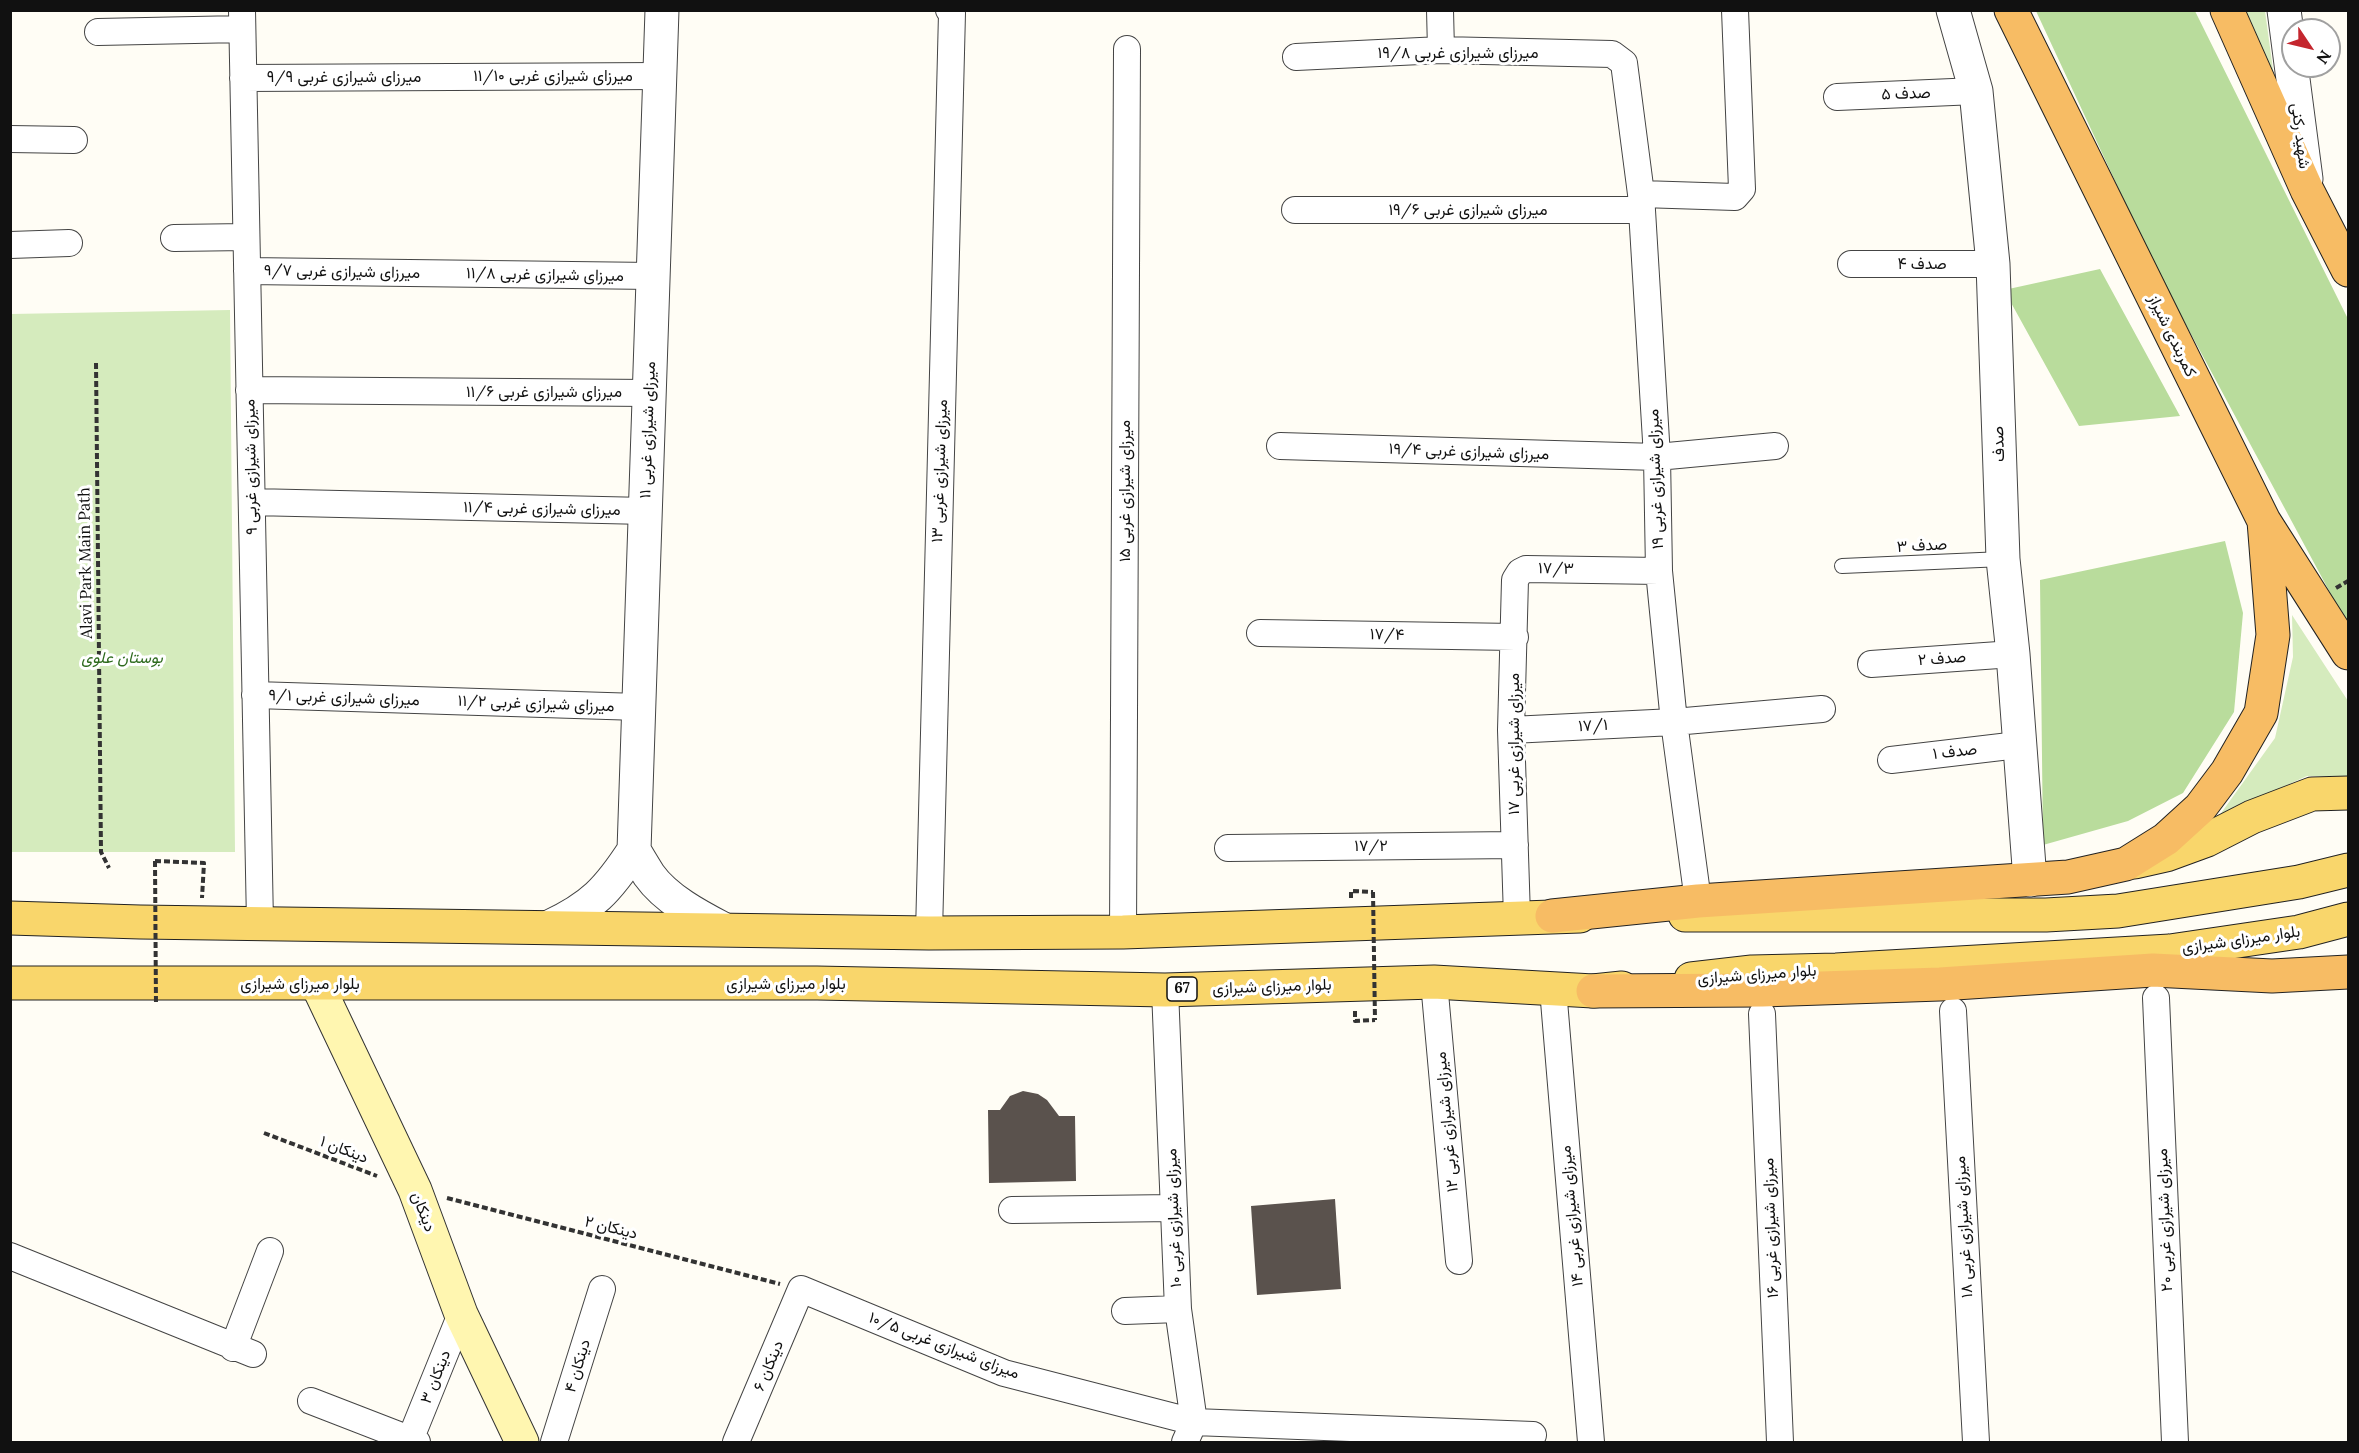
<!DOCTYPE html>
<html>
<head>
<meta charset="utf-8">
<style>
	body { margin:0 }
	#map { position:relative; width:2359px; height:1453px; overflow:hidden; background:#fffdf5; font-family:Lora,serif }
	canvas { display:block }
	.frame { position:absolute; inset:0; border:12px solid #111; pointer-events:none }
	.north { position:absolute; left:2281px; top:18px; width:60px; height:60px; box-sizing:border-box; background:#fff; border:2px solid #a0a0a0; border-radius:50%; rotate:125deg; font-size:16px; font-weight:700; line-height:24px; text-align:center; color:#111 }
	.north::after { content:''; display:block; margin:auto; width:21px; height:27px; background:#c4262e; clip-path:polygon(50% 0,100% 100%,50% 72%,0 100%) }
</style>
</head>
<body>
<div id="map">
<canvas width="2359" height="1453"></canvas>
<div class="frame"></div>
<div class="north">N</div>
</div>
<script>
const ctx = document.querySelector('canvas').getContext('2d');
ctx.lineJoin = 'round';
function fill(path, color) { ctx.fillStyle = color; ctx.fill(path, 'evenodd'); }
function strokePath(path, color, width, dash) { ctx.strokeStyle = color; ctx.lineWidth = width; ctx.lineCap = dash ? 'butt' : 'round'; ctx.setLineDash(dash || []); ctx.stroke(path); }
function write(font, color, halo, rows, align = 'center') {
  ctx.font = font + ' Lora,Vazirmatn,serif'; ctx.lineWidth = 6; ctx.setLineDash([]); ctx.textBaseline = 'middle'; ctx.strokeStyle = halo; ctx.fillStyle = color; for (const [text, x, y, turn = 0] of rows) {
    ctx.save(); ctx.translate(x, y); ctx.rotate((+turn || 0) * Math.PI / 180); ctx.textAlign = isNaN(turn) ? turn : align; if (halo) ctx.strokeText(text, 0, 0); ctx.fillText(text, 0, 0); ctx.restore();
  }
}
fill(new Path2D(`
	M2245,11H2265L2274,77Z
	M230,310L235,852H11V314Z
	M2292,615L2348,701V777L2307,776L2219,816L2275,738L2293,657Z`), '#d5ebbd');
fill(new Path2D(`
	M2036,11H2195L2348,319V626L2156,269Z
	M2100,269L2180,416L2079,426L2004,290Z
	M2225,541L2243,613L2234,712L2183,793L2128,821L2043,845L2040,580Z`), '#b9dc9c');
fill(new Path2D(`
	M1023,1091L1038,1094L1047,1100L1059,1116H1075L1076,1181L989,1183L988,1110H1000L1010,1096Z
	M1335,1199L1341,1289L1257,1295L1251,1206Z`), '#5a524d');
const service = new Path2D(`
	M1842,566L2003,559`);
const minor = new Path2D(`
	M242,10L260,923
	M1440,10L1441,50
	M98,32L242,29
	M1296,57L1441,50L1612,54L1624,63L1641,194L1657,457L1659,571L1674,722L1698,901
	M243,78L660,76
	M1837,97L1976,91
	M10,139L74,140
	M1641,194L1735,197L1742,189L1735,10
	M1295,210H1641
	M174,238L246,237
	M10,245L69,243
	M1851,264H1993
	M247,271L653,276
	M249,390L650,393
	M1280,446L1657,457L1775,446
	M252,502L646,511
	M1260,633L1515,637
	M1871,664L2013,654
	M255,695L639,707
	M1511,730L1674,722L1822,709
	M1891,760L2018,745
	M1228,848L1515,845
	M1517,917L1511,730L1515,580L1520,572L1526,569L1659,571
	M1123,932L1127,49
	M929,933L952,13L949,10
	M1434,982L1459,1261
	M1553,989L1591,1442
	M1165,990L1178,1309L1194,1422L1185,1442
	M2156,998L2175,1442
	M1953,1011L1976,1442
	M1762,1014L1780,1442
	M1012,1210L1174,1208
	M10,1256L253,1354
	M1125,1311L1178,1309
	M233,1348L270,1251
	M311,1401L417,1442
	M410,1440L461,1314
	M554,1442L602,1289
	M736,1442L801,1289L1004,1373L1194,1422L1533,1435`);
const tertiary = new Path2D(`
	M1953,10L1976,91L1993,264L2003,559L2013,654L2030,880
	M2284,10L2306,179
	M634,850C639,859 644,867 649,875C666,899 698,916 723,929
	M549,927C592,907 608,890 634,850L662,10`);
const secondary = new Path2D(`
	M317,984L415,1190L461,1314L522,1442`);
const primary = new Path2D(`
	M2135,862L2166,855L2207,840L2252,817L2312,794L2348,793
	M1685,915H2046L2118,911L2299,882L2348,870
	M10,918L140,922L929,933L1123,932L1580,916
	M1691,979L1752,972L1836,970L2170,951L2299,932L2348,919
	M10,983H817L1165,990L1434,982L1593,991L1622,988`);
const trunk = new Path2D(`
	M2011,10L2264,521L2348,653
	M2227,10L2307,190L2348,270
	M1552,916L1698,901L2068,877L2126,864L2166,839L2200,808L2227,772L2261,713L2273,635L2264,521
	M1593,991L1762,990L1940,984L2153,970L2272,976L2348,972`);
strokePath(service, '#444', 16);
strokePath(minor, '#444', 28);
strokePath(tertiary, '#444', 35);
strokePath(secondary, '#333', 35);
strokePath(primary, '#222', 35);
strokePath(trunk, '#222', 35);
strokePath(new Path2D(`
	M96,363L101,852L109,868
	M2336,588L2348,581
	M155,861L204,863L202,898
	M1351,898V891L1373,892
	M1355,1011V1021L1375,1020
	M264,1133L377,1176
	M447,1198L780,1284`), '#333', 4, [6, 3]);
strokePath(service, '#fff', 14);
strokePath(minor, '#fff', 26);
strokePath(tertiary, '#fff', 33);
strokePath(secondary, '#fff6b0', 33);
strokePath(primary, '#f9d66b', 33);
strokePath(trunk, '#f7bc64', 33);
strokePath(new Path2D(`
	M155,861L156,1005
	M1373,892L1375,1020`), '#333', 4, [6, 3]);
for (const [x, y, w] of [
	[1182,989,30]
]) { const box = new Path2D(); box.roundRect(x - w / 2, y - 12, w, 24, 4.5); ctx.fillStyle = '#fff'; ctx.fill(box); strokePath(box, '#111', 1.5); }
write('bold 15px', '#111', null, [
	["67",1182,989]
]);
write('16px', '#111', '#fff', [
	["۱۹/۸ میرزای شیرازی غربی",1458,53],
	["میرزای شیرازی غربی ۱۱/۱۰",553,76],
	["میرزای شیرازی غربی ۹/۹",344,77],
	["۵ صدف",1906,94,-2],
	["شهید رکنی",2300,136,83],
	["۱۹/۶ میرزای شیرازی غربی",1468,210],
	["۴ صدف",1922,264],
	["میرزای شیرازی غربی ۹/۷",342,272,1],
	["میرزای شیرازی غربی ۱۱/۸",545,275,1],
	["کمربندی شیراز",2172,336,64],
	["میرزای شیرازی غربی ۱۱/۶",544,392],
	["میرزای شیرازی غربی ۱۱",648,430,-88],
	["صدف",1999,444,-92],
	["۱۹/۴ میرزای شیرازی غربی",1469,452,2],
	["میرزای شیرازی غربی ۹",251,467,-91],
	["۱۳ میرزای شیرازی غربی",940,471,-88],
	["۱۹ میرزای شیرازی غربی",1656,479,-92],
	["۱۵ میرزای شیرازی غربی",1125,491,-90],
	["میرزای شیرازی غربی ۱۱/۴",542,509,1],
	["صدف ۳",1922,546,-3],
	["Alavi Park Main Path",86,563,-91],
	["۱۷/۳",1556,569,1],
	["۱۷/۴",1387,635,1],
	["۲ صدف",1942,659,-4],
	["میرزای شیرازی غربی ۹/۱",344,698,2],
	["میرزای شیرازی غربی ۱۱/۲",536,704,2],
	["۱۷/۱",1593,726,-3],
	["۱۷ میرزای شیرازی غربی",1514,744,-90],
	["۱ صدف",1955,752,-6],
	["۱۷/۲",1371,846],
	["بلوار میرزای شیرازی",2241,940,-8],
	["بلوار میرزای شیرازی",1757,975,-4],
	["بلوار میرزای شیرازی",300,984],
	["بلوار میرزای شیرازی",786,984],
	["بلوار میرزای شیرازی",1272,987,-2],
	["۱۲ میرزای شیرازی غربی",1447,1122,-95],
	["۱ دینکان",344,1150,21],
	["دینکان",423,1212,69],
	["۱۴ میرزای شیرازی غربی",1572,1216,-95],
	["۱۰ میرزای شیرازی غربی",1174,1218,-92],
	["۲۰ میرزای شیرازی غربی",2165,1220,-92],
	["۱۸ میرزای شیرازی غربی",1964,1227,-93],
	["دینکان ۲",611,1228,14],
	["۱۶ میرزای شیرازی غربی",1771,1228,-92],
	["۱۰/۵ میرزای شیرازی غربی",944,1346,21],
	["دینکان ۴",578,1366,-73],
	["دینکان ۶",769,1366,-67],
	["۳ دینکان",436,1377,-68]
]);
write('italic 16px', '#2f6b1f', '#fff', [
	["بوستان علوی",122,658]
]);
</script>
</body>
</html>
